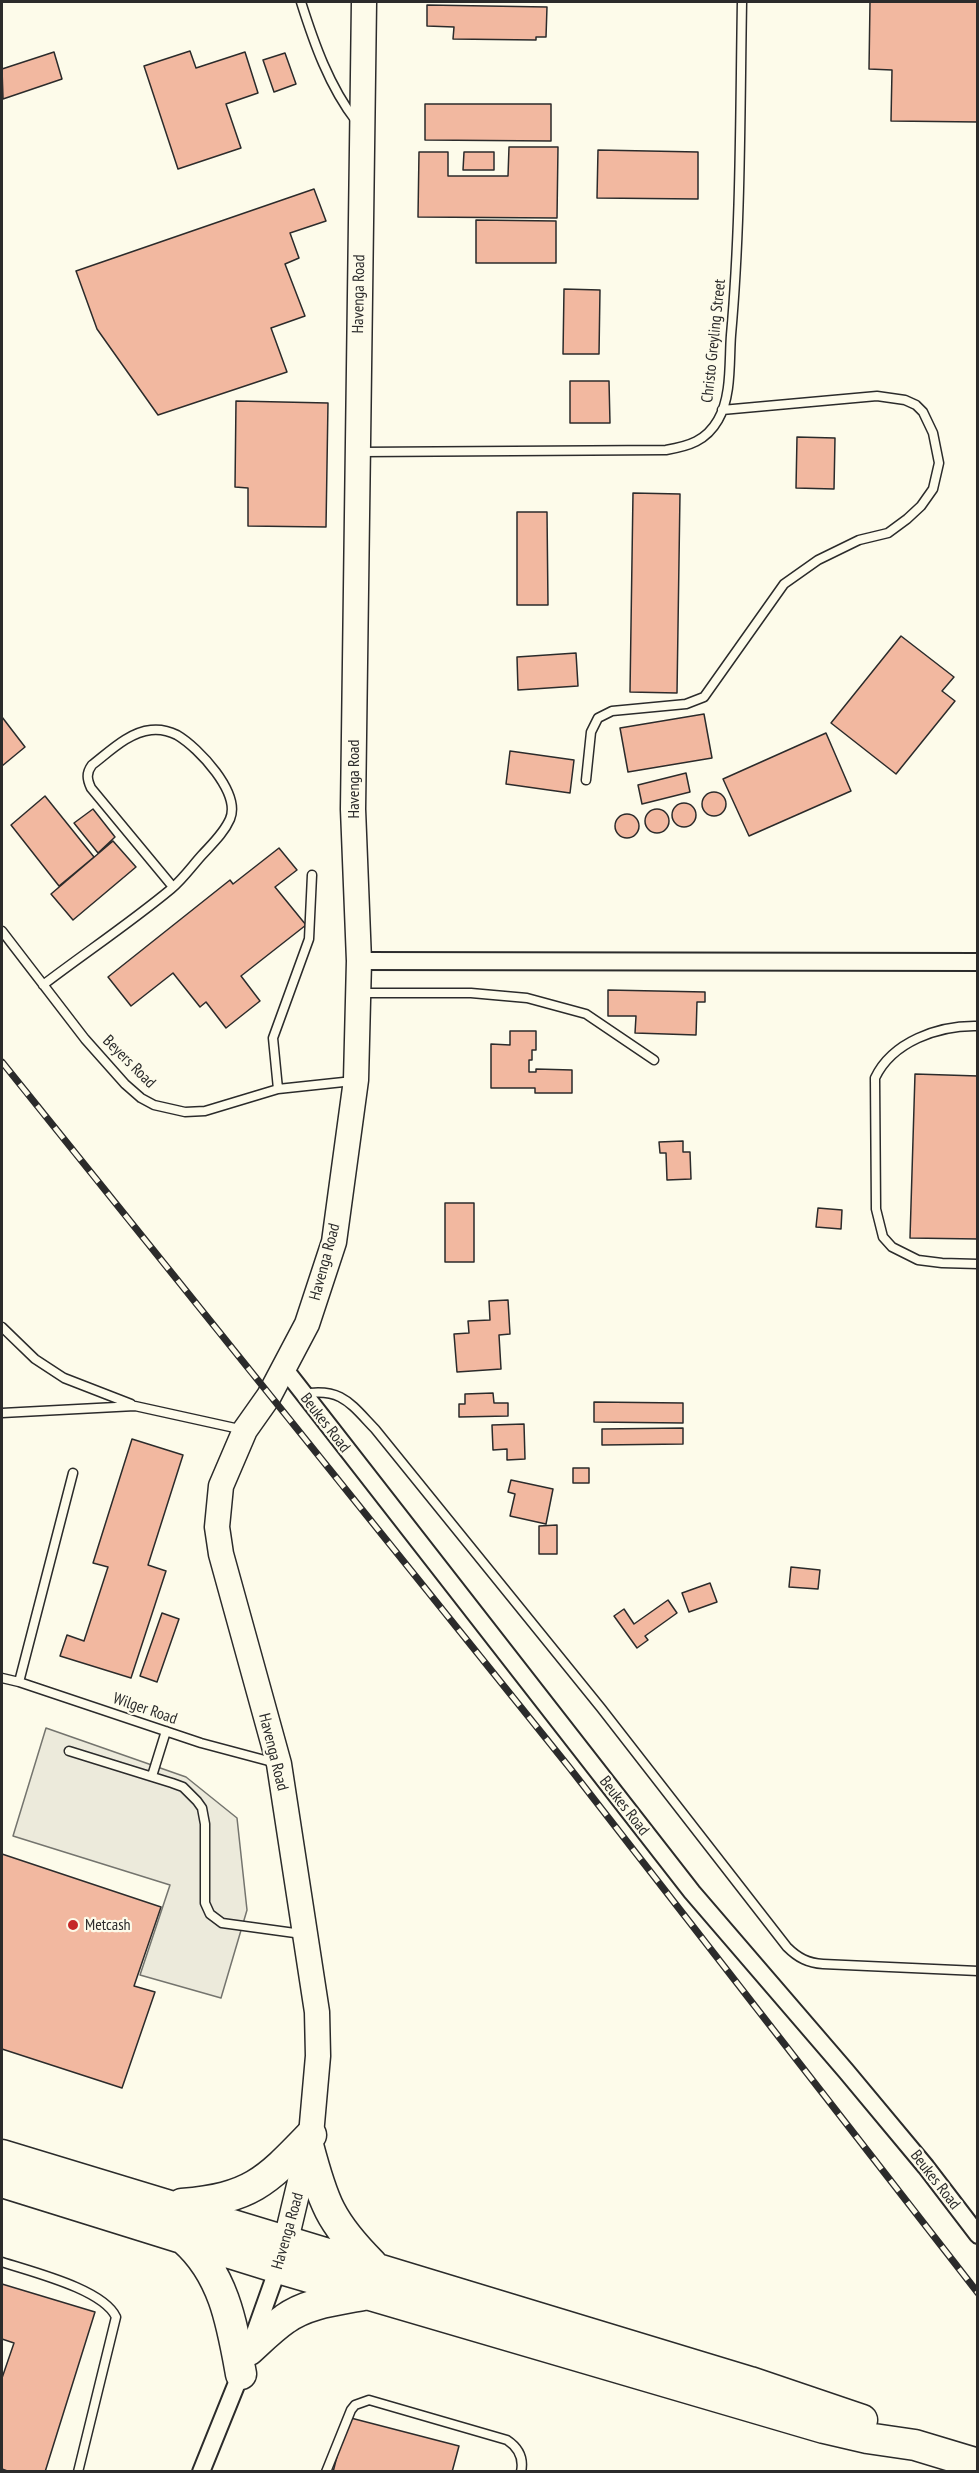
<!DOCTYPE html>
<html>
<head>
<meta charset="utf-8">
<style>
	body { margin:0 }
	#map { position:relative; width:979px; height:2473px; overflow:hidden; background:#fdfbea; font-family:"PT Sans Narrow",sans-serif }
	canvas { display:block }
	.frame { position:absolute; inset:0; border:3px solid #2b2b2b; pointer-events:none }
</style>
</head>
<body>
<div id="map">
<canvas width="979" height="2473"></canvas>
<div class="frame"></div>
</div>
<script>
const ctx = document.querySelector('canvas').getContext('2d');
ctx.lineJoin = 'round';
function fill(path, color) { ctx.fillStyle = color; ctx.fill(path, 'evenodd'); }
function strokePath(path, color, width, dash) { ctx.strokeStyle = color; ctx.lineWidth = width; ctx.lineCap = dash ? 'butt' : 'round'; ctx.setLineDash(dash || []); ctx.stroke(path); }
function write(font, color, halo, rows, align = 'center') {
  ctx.font = font + ' "PT Sans Narrow",sans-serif'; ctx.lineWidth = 4.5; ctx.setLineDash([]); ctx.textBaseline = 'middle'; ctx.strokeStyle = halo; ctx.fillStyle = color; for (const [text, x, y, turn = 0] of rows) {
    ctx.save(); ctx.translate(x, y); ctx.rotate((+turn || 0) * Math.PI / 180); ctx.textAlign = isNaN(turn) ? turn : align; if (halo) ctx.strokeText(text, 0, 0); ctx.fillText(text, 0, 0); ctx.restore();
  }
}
const parking = new Path2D(`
	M46,1728L186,1777L237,1818L247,1910L221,1998L140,1975L170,1885L13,1836Z`);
fill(parking, '#eceadb');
strokePath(parking, '#74746e', 1.5);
const building = new Path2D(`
	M870,2H978V122L891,121L892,70L869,69Z
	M427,5L547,7L546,37H536V40L453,39L454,27L427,26Z
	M190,51L196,68L245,52L258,93L226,104L241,148L178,169L144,66Z
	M54,52L62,79L3,99L2,69Z
	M285,53L296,84L274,92L263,60Z
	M425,104H551V141L425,140Z
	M509,147H558L557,218L418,217L419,152H448V176H508Z
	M598,150L698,152V199L597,198Z
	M464,152H494V170H463Z
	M314,189L326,221L290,233L299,258L285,264L305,316L271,328L287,372L158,415L97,329L76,271Z
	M476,220L556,221V263H476Z
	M564,289L600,290L599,354H563Z
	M570,381H609L610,423H570Z
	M236,401L328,403L326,527L248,526V488L235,487Z
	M797,437L835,438L834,489L796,488Z
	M633,493L680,494L677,693L630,692Z
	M517,512H547L548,605H517Z
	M901,636L954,677L942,691L955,701L896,774L831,723Z
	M576,653L578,686L518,690L517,657Z
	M704,714L712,758L628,772L620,728Z
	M2,717L25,747L2,766Z
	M826,733L851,791L749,836L723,779Z
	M510,751L574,760L570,793L506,784Z
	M686,773L690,792L642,804L638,785Z
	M702 804a12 12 0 1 1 24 0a12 12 0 1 1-24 0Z
	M45,796L94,857L59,886L11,825Z
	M672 815a12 12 0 1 1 24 0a12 12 0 1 1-24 0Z
	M645 821a12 12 0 1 1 24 0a12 12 0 1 1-24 0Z
	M93,809L115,837L98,853L74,823Z
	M615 826a12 12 0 1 1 24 0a12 12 0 1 1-24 0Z
	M113,841L136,867L73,920L51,894Z
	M279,848L297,870L275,887L306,925L241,976L260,1001L226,1028L206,1002L200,1007L173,973L131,1006L108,977L230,880L233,884Z
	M608,990L705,992V1002H697L696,1035L635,1033L636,1016H608Z
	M510,1031H536V1050H532V1060H529V1072H536V1069L572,1070V1093H535V1088H491V1044L510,1045Z
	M915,1074L978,1076V1239L910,1238Z
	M683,1141V1152H690L691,1179L667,1180L666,1153H660L659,1142Z
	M445,1203H474V1262H445Z
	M818,1208L842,1210L841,1229L816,1227Z
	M508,1300L510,1334L499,1335L501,1369L457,1372L454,1334L469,1333L468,1321L490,1320L489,1301Z
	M493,1393L494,1403H508V1416L459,1417V1404H465V1394Z
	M594,1402L683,1403V1423L594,1422Z
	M524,1424L525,1459L507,1460V1449L493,1450L492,1425Z
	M683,1428V1444L602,1445V1429Z
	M132,1439L183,1455L148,1565L166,1571L131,1678L60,1656L67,1635L84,1641L108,1567L93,1563Z
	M573,1468H589V1483H573Z
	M511,1480L553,1489L546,1524L510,1516L515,1494L508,1492Z
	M557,1525V1554H539V1526Z
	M791,1567L820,1570L818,1589L789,1587Z
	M710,1583L717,1602L689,1612L682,1593Z
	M668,1600L677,1613L645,1636L648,1640L637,1648L614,1616L624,1609L634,1624Z
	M162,1613L179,1619L157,1682L140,1676Z
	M2,1854L161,1907L134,1986L155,1992L122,2088L2,2049Z
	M2,2284L95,2312L45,2472H10L2,2469V2378L14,2343L2,2339Z
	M347,2417L459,2446L452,2472H333Z`);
fill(building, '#f2b8a0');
strokePath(building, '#2b2b2b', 1.5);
const lane = new Path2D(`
	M301,2C314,43 329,86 356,121
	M361,452L666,450C689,446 706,441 718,420C732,396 729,361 731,335C741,224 740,113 742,2
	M586,780L591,732L598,718L612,711L686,704L704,697L784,584L818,560L859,540L888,533L907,519L921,506L933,489L939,463L933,433L923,412L916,405L905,400L877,396L722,410
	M2,931L85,1039L125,1084L141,1098L154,1105L185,1112L205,1111L278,1089L353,1081
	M43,985C85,953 130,923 171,889C183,879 192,866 202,855C212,844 224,833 230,819C241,793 199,748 177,735C169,731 160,729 151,730C129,732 109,752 92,765C86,773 87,779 91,788L173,887
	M359,993H471L527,998L586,1014L654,1060
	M978,1026C938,1025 892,1042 875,1078L876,1209L883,1237L892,1247L918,1260L942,1263L978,1264
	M278,1089L273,1038L309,939L312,875
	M2,1327L35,1359L64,1378L131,1404
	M302,1394C341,1387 350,1403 375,1429L601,1708L787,1947C798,1958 808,1963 823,1964L978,1971
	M2,1413L135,1406L244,1430
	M2,1678L19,1682L201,1743L276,1763
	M19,1682L73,1473
	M69,1751L172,1783L183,1787L197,1801L202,1808L205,1824V1903L210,1914L222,1923L302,1934
	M152,1776L166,1731
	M2,2262C32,2272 103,2289 116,2317L78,2472
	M326,2472L351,2410L355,2405L369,2400L507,2440C519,2448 524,2458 521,2472`);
const street = new Path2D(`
	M359,961L978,962
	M283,1367L692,1892L846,2071L926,2167L978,2235
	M252,2341L278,2268
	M201,2472L243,2368`);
const secondary = new Path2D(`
	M282,2257L311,2135L318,2056L317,2012L279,1764L221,1554L217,1527L221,1486L245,1430L269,1396L307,1324L334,1242L356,1080L359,961L353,809L364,2`);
const highway = new Path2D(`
	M308,2145C323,2202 330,2222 372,2264
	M2,2155L750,2382L862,2420
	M2,2182L278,2268L824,2428L867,2438L915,2445L978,2464
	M182,2204C250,2198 265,2183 311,2135
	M184,2239C224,2274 232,2324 241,2374
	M249,2350C260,2340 272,2328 285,2319C307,2303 337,2300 363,2295`);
strokePath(lane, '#2b2b2b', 11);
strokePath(street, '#2b2b2b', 20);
strokePath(secondary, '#2b2b2b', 27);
strokePath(highway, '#2b2b2b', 33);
strokePath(lane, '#fdfbea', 8);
strokePath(street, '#fdfbea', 16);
strokePath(secondary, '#fdfbea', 24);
strokePath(highway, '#fdfbea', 30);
const rail = new Path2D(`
	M2,1062L569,1767L978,2293`);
strokePath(rail, '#2b2b2b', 7);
strokePath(rail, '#fdfbea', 4.5, [14]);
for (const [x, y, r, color] of [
	[73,1925,6,"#c62828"]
]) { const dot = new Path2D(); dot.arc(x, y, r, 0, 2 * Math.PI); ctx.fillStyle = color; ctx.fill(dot); strokePath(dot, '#fdfbea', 2); }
write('16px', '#2b2b2b', '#fdfbea', [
	["Havenga Road",359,294,-89],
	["Christo Greyling Street",714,341,-84],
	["Havenga Road",354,779,-90],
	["Beyers Road",129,1062,45],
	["Havenga Road",325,1262,-75],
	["Beukes Road",325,1423,52],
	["Wilger Road",145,1709,19],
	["Havenga Road",273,1752,76],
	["Beukes Road",624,1806,52],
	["Beukes Road",935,2180,52],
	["Havenga Road",288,2231,-74]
]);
write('16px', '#2b2b2b', '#fdfbea', [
	["Metcash",85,1925]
], 'left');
</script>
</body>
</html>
